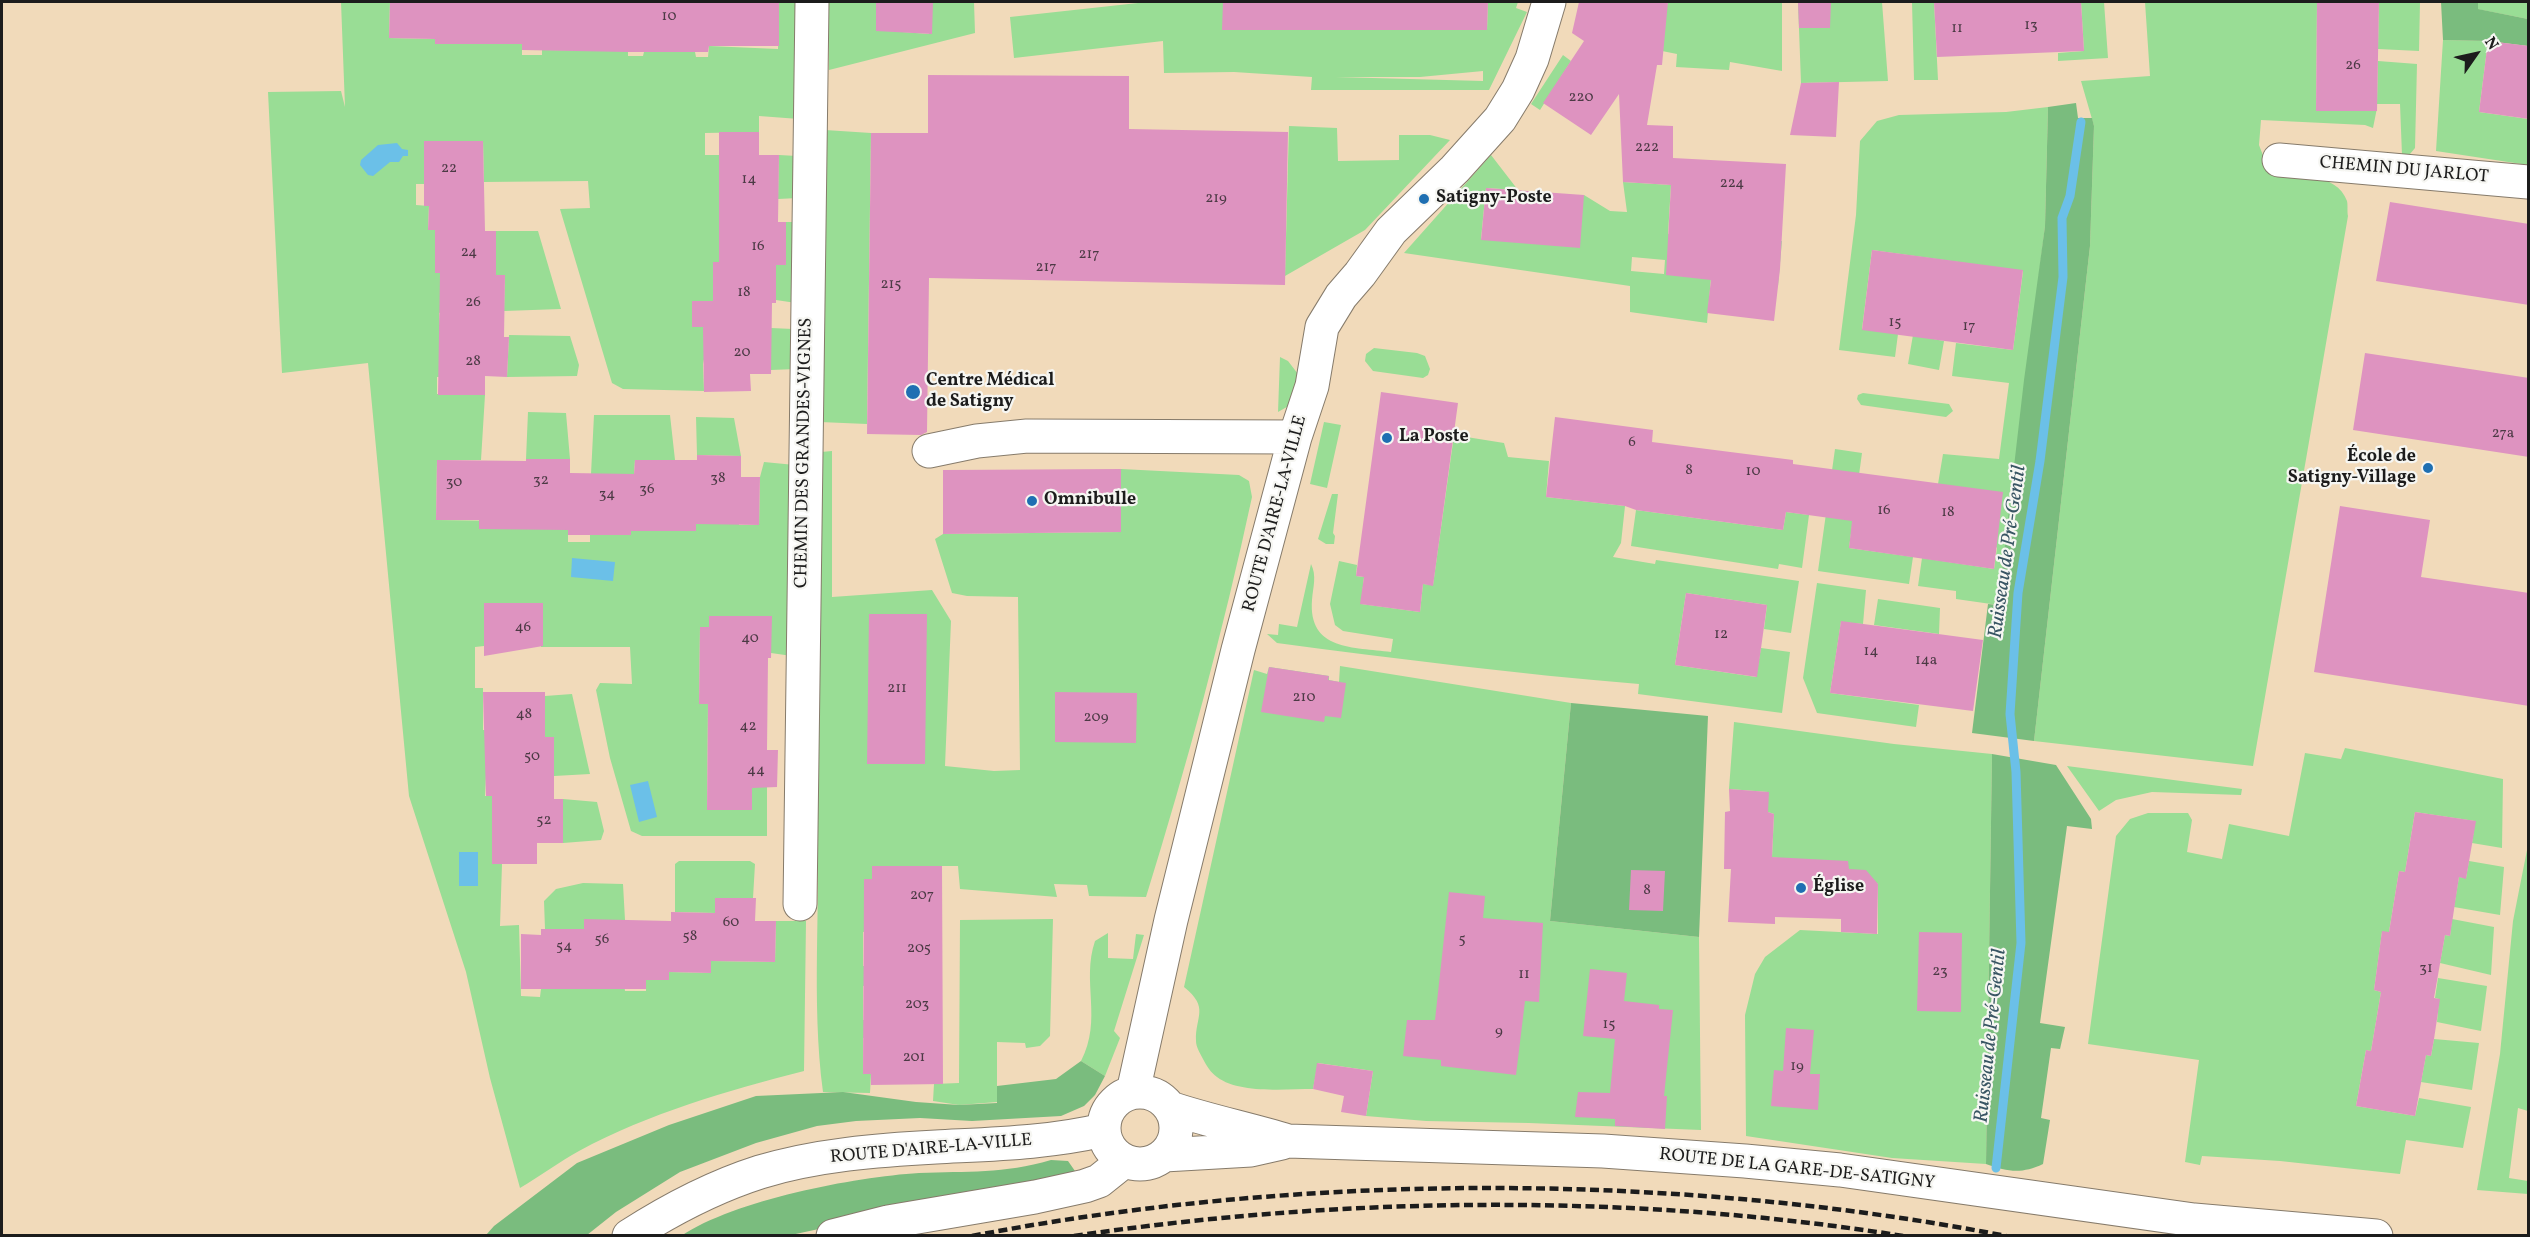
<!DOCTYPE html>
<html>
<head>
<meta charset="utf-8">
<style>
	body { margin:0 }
	#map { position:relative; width:2530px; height:1237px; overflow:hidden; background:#f1daba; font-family:Vollkorn,serif }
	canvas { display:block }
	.frame { position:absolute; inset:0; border:3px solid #1c1c1c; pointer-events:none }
	.north { position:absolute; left:2446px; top:24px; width:60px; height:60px; -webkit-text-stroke:4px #f6f6f2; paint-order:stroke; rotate:56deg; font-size:16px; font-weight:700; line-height:24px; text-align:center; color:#1c1c1c }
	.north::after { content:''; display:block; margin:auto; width:21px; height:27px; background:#1c1c1c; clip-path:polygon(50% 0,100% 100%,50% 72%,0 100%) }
</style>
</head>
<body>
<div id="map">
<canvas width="2530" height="1237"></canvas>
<div class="frame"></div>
<div class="north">N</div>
</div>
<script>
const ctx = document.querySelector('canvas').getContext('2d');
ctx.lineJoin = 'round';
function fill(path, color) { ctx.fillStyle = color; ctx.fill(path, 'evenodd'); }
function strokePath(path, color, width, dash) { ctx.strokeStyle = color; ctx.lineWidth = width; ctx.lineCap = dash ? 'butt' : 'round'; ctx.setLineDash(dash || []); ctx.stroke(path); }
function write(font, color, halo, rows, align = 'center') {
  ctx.font = font + ' Vollkorn,serif'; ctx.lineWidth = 4.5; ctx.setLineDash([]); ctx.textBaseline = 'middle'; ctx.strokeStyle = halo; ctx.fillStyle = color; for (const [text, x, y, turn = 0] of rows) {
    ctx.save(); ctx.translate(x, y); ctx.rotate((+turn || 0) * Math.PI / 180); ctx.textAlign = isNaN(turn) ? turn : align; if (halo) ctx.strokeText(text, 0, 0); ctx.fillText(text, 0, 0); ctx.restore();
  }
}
fill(new Path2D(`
	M341,2H390L389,38L435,39V44H478L522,40V55H542V50L628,51V56H643L644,52H695L696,57H708L709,46L778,49L779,2L800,3L799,119L759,116V132L705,133V155H719V219L726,262H713V301H693V327H711L703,364L704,391L623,389L612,383L560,209L590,208L588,181L484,182L483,141H424V184H416V205L429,206L428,230H435V272L445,273V311L439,313L444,377H437V394L485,395L481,460H437L436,520L568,522V542H590V535H631V523L675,524V531H696V516H739V525H759L760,477L764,462L795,465L792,656L771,653V616H710L709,627L700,628L699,704H708L707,810H752V786L767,787V836H642L631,831L610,758L596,690L600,683L632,684L630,647H541V603H484V646L475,647V688H483V730H495L486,776L485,796H500L492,864H502L500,926L519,925L521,996L540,997L541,989H581L624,984L625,991H646V980H669V972L711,973V961L775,962L776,921H806L804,1071C727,1091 649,1113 579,1151C559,1162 540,1176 520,1188L490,1078L466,972L409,796L368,363L282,373L268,92L341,91L345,107Z
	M829,2H876V30L929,34L932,2H974L975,33L829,70Z
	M1147,2H1223V30H1487L1488,2H1518L1516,8L1527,12L1489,90H1311L1312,77L1234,72L1164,73L1163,41L1014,58L1010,17ZM1483,71V81L1336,77H1420Z
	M1630,2H1655L1667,6L1668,2H1782V71L1730,62L1729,70L1676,67L1677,54L1662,51L1666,18Z
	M1798,2H1882L1888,81L1801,83Z
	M1912,2H1934L1938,80H1914Z
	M2081,2H2104L2108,58L2058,61V53L2084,51Z
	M2145,2H2317L2316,110L2377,108L2373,128L2365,125L2261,120L2259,145L2269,171C2293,175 2337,172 2347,201C2348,205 2347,212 2348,216L2253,766L2034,741L2090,246L2094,126L2081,81L2150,76Z
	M2379,2H2420L2419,51L2378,49Z
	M2478,2H2528V19L2477,9Z
	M2443,40L2488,41L2479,112L2528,119V165L2436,151Z
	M1563,55L1571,61L1540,110L1531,104Z
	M2378,61L2417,64L2415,148L2410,154L2402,155L2400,104H2377Z
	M2048,107L2045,226L1998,605L1956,599V591L1918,586L1922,558L1994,569L1997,548L1938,484L1943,454L1999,459L2009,383L1952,376L1956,343L2013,350L2023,271L1872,250L1862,329L1898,334L1895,357L1839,350L1856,215L1860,141L1877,121L1899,115L2006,112Z
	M1289,126L1337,128L1338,161L1399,160V135H1430L1450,140L1365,230L1285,276Z
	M825,130L871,133L867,424L820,422Z
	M779,155L797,156L798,198L778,199Z
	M1491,155L1518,190L1486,188L1481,239L1584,195L1610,211L1627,212L1623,182L1671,185L1668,234L1782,241L1778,286L1711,278L1707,323L1630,312V286L1404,253ZM1632,257L1665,260L1664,274L1631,271Z
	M786,222H796V303L776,300V265H786Z
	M496,231H538L561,309L504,311L505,275H496Z
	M771,328L793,329L796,369L771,370Z
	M509,335L570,336L579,365L577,376L507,377Z
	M1913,335L1944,341L1939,370L1908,364Z
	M1374,348L1417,353L1425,356L1430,369L1428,375L1423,378L1373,371L1365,361L1366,354Z
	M1280,357L1288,361L1298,374L1292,404L1278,412Z
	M1863,393L1949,404L1953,411L1946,417L1861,405L1857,399L1858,395Z
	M528,412L566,413L570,459H526Z
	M594,415H670L675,460H635L634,474H591Z
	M696,417L734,418L741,456L697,455Z
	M1324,422L1341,425L1327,488L1310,484Z
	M1454,435L1504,443L1508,457L1549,461L1546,497L1625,506L1621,543L1613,557L1655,564L1656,560L1799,581L1791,633L1764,629L1767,605L1686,593L1675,665L1756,677L1761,648L1790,652L1782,713L1638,694L1639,684C1518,674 1397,659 1277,643L1267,634L1278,635L1279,624L1297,627L1311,564C1317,576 1313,587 1312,600C1308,651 1354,647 1391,652L1393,639L1343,631L1335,625L1330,604L1339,561L1357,565L1356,576L1364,577L1361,604L1420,612L1423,584L1433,585Z
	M1835,449L1862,453L1849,548L1913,557L1909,584L1818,571Z
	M832,451V597L932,590L951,621L945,766L994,771L1020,770L1018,597L967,596L952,593L935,539L943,534L1121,532V469L1239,475L1249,481L1252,497C1223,632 1187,765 1146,897L1089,896L1087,885L1054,884L1057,897L960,889L958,866H873L872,879H864V912L872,931L863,932V966H872V985L863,986V1020H871L872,1038H863V1073L871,1074L870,1093L823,1092C811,1000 821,907 817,815L821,452Z
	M1332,494H1338L1333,533L1335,536L1334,544H1326L1318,539Z
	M1636,510L1783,530L1786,512L1809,515L1802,568L1779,564L1778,569L1631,546Z
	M1817,583L1866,590L1863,624L1841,622L1830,693L1919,705L1916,727L1817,713L1803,678Z
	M1878,599L1940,608L1939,634L1874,625Z
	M1340,666L1571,703L1550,921L1699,937L1701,1130L1529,1123L1426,1121L1366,1116L1373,1071L1318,1063L1313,1089C1286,1089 1239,1094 1217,1077C1211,1073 1206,1065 1203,1059C1200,1053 1196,1047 1196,1041C1195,1016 1210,1008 1184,987L1254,670L1267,674L1269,667L1329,676V680L1339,682Z
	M572,694L590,774L554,776V737H545V696Z
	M1734,722L1894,744L1992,754L1986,1164L1892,1158L1746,1136L1745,1015L1755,974L1765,957L1800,930L1878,934V884L1849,869L1772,857L1774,814L1768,812V792L1729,789Z
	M2345,748L2503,779L2502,848L2472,843L2475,821L2415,812L2405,872L2399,871L2389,932H2382L2374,990L2381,992L2371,1051L2366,1050L2356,1106L2415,1116L2419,1098L2471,1107L2463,1148L2406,1140L2400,1174L2280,1161L2202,1156L2200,1165L2185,1162L2199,1060L2088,1044L2116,836L2130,819L2148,813H2188L2192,820L2187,852L2222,859L2229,824L2289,836L2305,753L2341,759Z
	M2067,766L2242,789L2241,795L2152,792L2116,800L2099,811Z
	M563,799L597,802L604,831L601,840L563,843Z
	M2528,845V1111L2518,1108L2509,1178L2528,1181V1194L2477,1190L2500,1054L2513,921Z
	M679,861H750L755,864L753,898H715V913L675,912V864Z
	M2469,861L2504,867L2500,915L2454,907L2459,877L2466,878Z
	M583,883L623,884L625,920L584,929H545L544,901L556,889Z
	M1053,919L1050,1036L1040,1046L1026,1048L1025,1043L997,1042V1102L959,1105L933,1101L934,1084L959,1083L960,920Z
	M2452,919L2494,927L2491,975L2440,963L2445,935L2450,936Z
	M1108,933V958L1133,959L1136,934L1144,935L1114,1031L1120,1038L1105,1076L1081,1061C1103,1019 1081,982 1095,941Z
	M2438,978L2487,986L2481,1031L2437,1022L2439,999L2435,998Z
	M2434,1039L2479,1043L2472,1090L2421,1082L2426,1055L2431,1056Z`), '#99dd95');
fill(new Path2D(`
	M2441,2H2478V9L2528,19V46L2488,41L2443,40Z
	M2076,103L2078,118H2092L2094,126L2090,246L2034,741L1972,733L1988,604L1998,605L2024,380L2045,226L2048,107Z
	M1571,703L1708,716L1699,937L1550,921Z
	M1992,754L2056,765L2091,819L2092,829L2067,826L2040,1023L2065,1027L2060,1049L2051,1048L2041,1118L2050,1120L2043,1164C2022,1174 2008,1172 1986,1164Z
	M1081,1061L1105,1076L1095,1095L1084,1106L1061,1116L972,1121L920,1118L856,1121L817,1126L756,1143L680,1172L616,1212L587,1235H486L494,1226L577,1163L669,1125L756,1096L843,1092L916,1102L959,1105L997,1103V1086L1056,1079Z
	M1051,1160L1068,1161L1075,1171L1071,1179L990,1192L791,1235L681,1236C735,1200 854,1177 919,1173C968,1171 1003,1174 1051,1160Z`), '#7abc7e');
fill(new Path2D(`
	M397,143L402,149L408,150V156H403L399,162H390L373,176L368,175L360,165L361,160L378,145Z
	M572,558L615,562L613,581L571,577Z
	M648,781L657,817L639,822L630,785Z
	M459,852H478V886H459Z`), '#6bc0e8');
strokePath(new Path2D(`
	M1996,1168L2021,943L2016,772L2010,714L2018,593L2040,461L2063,277L2062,218L2070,196L2081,122`), '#6bc0e8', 9);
fill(new Path2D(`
	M390,2H779V46H709L708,52H628L522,50V44H435V39L389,38Z
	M876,2H933L932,34L876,31Z
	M1223,2H1488L1487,30H1222Z
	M1579,2H1668L1662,65H1657L1647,125L1673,126V158L1786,164L1780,269L1774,321L1707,313L1711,280L1666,275L1671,185L1623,182L1619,94L1591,135L1543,103L1584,41L1572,33Z
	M1798,2H1831L1830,28H1799Z
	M1934,2H2081L2084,51L1937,57Z
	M2317,2H2379L2377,111H2316Z
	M2488,41L2529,46V119L2479,112Z
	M928,75L1129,76V129L1288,132L1285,285L929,278L927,432L921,435L867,434L871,133H928Z
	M1839,82L1836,137L1790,135L1801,83Z
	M719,132H759V155H779L778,222H786V265H776V303H772L771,374H750L751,391L704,392L703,327H692V301H713V262H719Z
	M424,141H483L485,231H496V275H505L504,337H509L507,377L485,376V395H438L440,273H435V230H428L429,206H424Z
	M1486,188L1584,195L1580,248L1481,240Z
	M2390,202L2529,224V305L2376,281Z
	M1872,250L2023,270L2013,350L1862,330Z
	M2365,353L2529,378V457L2353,430Z
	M1381,392L1458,403L1433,586L1423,584L1420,612L1360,604L1364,577L1356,576Z
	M1555,417L1653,430L1652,442L1793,460V464L2003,492L1994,569L1849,548L1852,521L1786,512L1783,530L1636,510L1625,506L1546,497Z
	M697,455L741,456V477H760L759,525L696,524V531H631V535H568V530L479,529V520H436L437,460L526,461V459H570V473L634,474L635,460H697Z
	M1121,469V532L943,534V470Z
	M2340,506L2430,520L2421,577L2529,593V706L2314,672Z
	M1686,593L1767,605L1757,677L1675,665Z
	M484,603H543V646L484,656Z
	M869,614H927L925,764H867Z
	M709,616H772L771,658H768L767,750H778L777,787L752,788V810H707L708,704H699L700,627H709Z
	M1841,621L1983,640L1973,711L1830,693Z
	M1269,667L1329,676L1328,680L1346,683L1341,718L1325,716L1324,722L1261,712Z
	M483,692H545V737H554V799H563V843H537V864H492V796H486Z
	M1055,692L1137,693L1136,743L1055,742Z
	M1729,789L1769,792L1768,812L1774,814L1772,857L1848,861L1849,869L1866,870L1878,884L1877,934L1841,932V919L1775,917V924L1728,922L1731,869H1724L1725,812L1730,811Z
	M2415,812L2476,821L2466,879L2459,877L2450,936L2445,935L2434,998L2440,999L2434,1039L2431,1056L2426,1055L2415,1116L2356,1106L2366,1050L2371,1051L2381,992L2374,990L2382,931L2389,932L2399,871L2405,872Z
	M872,866H942L943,1084L871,1085V1074H863L864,879H872Z
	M1631,870L1665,871L1663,911L1629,910Z
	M1449,892L1485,896L1483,918L1543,923L1539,1002L1525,1001L1516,1075L1441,1066V1060L1403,1056L1407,1020H1435Z
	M715,898H756L755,921H776L775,962L711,961V973L669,972V980H646V989H521V934L541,935V929H584V919L671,921V912L715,913Z
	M1919,932L1962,933L1961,1012L1917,1011Z
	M1590,969L1627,973L1624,1001L1659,1005V1009L1673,1010L1664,1096H1667L1665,1129L1615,1126V1119L1575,1117L1578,1092L1610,1093L1615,1039L1583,1036Z
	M1786,1028L1814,1030L1810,1074H1820L1818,1110L1771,1106L1774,1070L1783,1071Z
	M1317,1063L1373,1071L1366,1116L1341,1112L1344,1096L1313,1089Z`), '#de93c0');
const minor = new Path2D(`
	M2279,160L2528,182
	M929,451L977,441L1027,436L1295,437
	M800,904L812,2
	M1104 1128a36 36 0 1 1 72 0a36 36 0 1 1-72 0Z
	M1133,1092L1171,920L1238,650L1295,437L1312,386L1322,327L1341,296L1360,274L1391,231L1455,169L1500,119L1518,90L1532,59L1549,2
	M1170,1108C1209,1121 1249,1129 1288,1141L1603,1151L1745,1161L1840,1170L2194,1220L2376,1236
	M1164,1155L1251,1150L1282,1143
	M629,1236C671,1209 713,1187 760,1172C816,1155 878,1150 936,1147C992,1144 1048,1143 1103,1130
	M833,1236L888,1222L1035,1197L1085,1186L1099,1181L1124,1161`);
strokePath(minor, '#867b6b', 35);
strokePath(minor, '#fff', 33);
strokePath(new Path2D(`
	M972,1236C1303,1172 1676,1172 2006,1236
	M1074,1236C1342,1196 1636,1193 1903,1236`), '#1c1c1c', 4.5, [9, 4.5]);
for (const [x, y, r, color] of [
	[1424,199,6,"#1f6fb2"],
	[913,392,8,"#1f6fb2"],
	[1387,438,6,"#1f6fb2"],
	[2428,468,6,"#1f6fb2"],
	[1032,501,6,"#1f6fb2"],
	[1801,888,6,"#1f6fb2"]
]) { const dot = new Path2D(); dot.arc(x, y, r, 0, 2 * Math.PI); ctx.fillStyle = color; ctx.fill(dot); strokePath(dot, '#f6f6f2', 2); }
write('15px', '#4c3a45', null, [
	["10",669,17],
	["13",2031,26],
	["11",1957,29],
	["26",2353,66],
	["220",1581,98],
	["222",1647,148],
	["22",449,169],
	["14",749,180],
	["224",1732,184],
	["219",1216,199],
	["16",758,247],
	["24",469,253],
	["217",1089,255],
	["217",1046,268],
	["215",891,285],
	["18",744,293],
	["26",473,303],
	["15",1895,323],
	["17",1969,327],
	["20",742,353],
	["28",473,362],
	["27a",2503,434],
	["6",1632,443],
	["8",1689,471],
	["10",1753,472],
	["38",718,479],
	["32",541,481],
	["30",454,483],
	["36",647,490],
	["34",607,495],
	["16",1884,511],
	["18",1948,513],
	["46",523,628],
	["12",1721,635],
	["40",750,639],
	["14",1871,652],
	["14a",1926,661],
	["211",897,689],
	["210",1304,698],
	["48",524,715],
	["209",1096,718],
	["42",748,727],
	["50",532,757],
	["44",756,771],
	["52",544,821],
	["8",1647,891],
	["207",922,896],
	["60",731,923],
	["58",690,937],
	["56",602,940],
	["5",1462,940],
	["54",564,947],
	["205",919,949],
	["31",2426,969],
	["23",1940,972],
	["11",1524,975],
	["203",917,1005],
	["15",1609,1025],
	["9",1499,1032],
	["201",914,1058],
	["19",1797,1067]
]);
write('18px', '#1c1c1c', '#f6f6f2', [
	["CHEMIN DU JARLOT",2404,171,5],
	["CHEMIN DES GRANDES-VIGNES",805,453,-89],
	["ROUTE D'AIRE-LA-VILLE",1276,514,-75],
	["ROUTE D'AIRE-LA-VILLE",931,1150,-5],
	["ROUTE DE LA GARE-DE-SATIGNY",1797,1170,6]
]);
write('bold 18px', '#1c1c1c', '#f6f6f2', [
	["Satigny-Poste",1436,199],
	["Centre Médical",926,382],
	["de Satigny",926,403],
	["La Poste",1399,438],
	["École de",2416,458,"right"],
	["Satigny-Village",2416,479,"right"],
	["Omnibulle",1044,501],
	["Église",1813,888]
], 'left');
write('italic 20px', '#385563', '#f6f6f2', [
	["Ruisseau de Pré-Gentil",2009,552,-82],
	["Ruisseau de Pré-Gentil",1992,1036,-84]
]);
</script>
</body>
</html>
